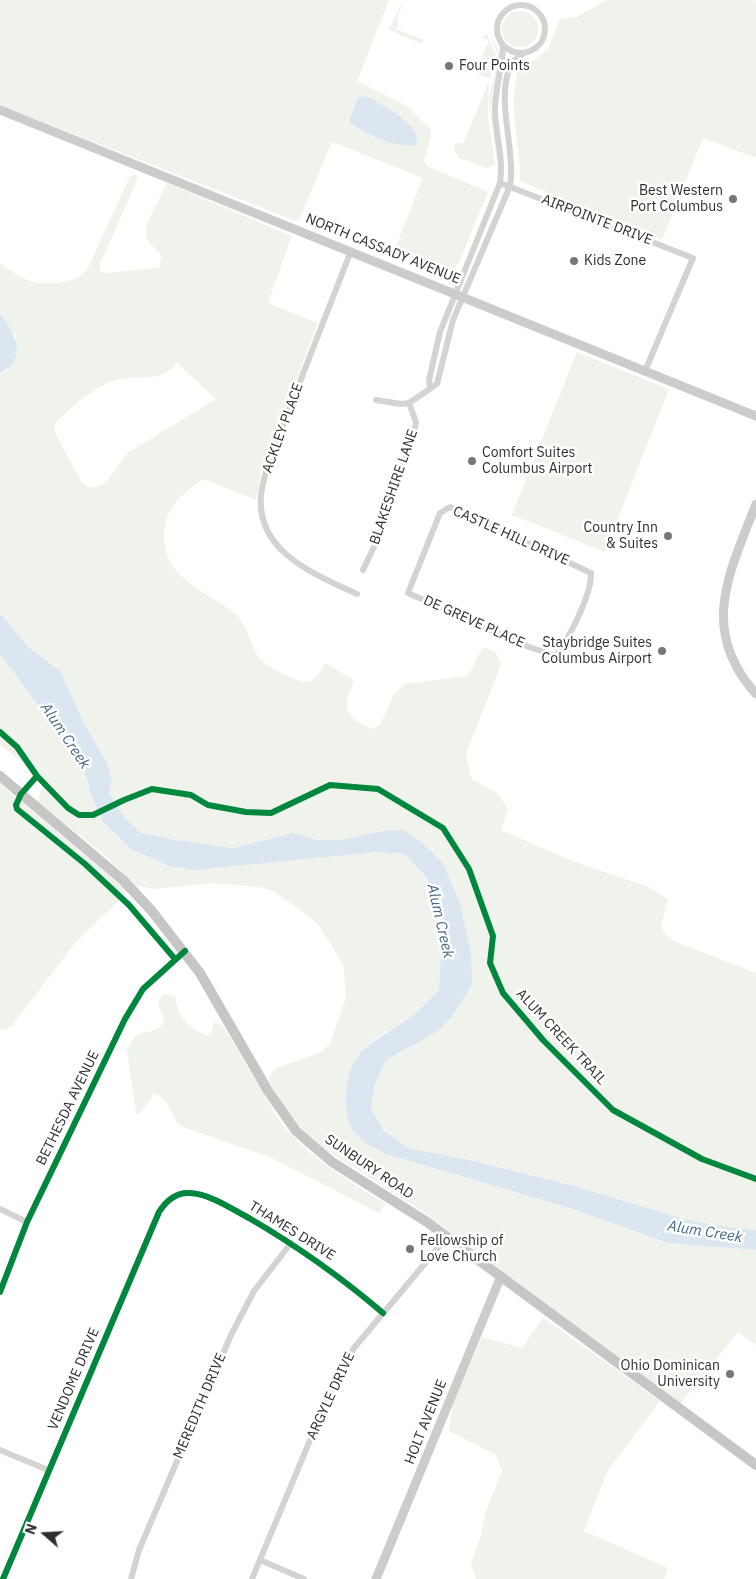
<!DOCTYPE html>
<html>
<head>
<meta charset="utf-8">
<style>
	body { margin:0 }
	#map { position:relative; width:756px; height:1579px; overflow:hidden; background:#fff; font-family:"IBM Plex Sans",sans-serif }
	canvas { display:block }
	.north { position:absolute; left:20px; top:1509px; width:50px; height:50px; -webkit-text-stroke:4px #fff; paint-order:stroke; rotate:289deg; font-size:14px; font-weight:700; line-height:20px; text-align:center; color:#2e2e2e }
	.north::after { content:''; display:block; margin:auto; width:18px; height:22px; background:#2e2e2e; clip-path:polygon(50% 0,100% 100%,50% 72%,0 100%) }
</style>
</head>
<body>
<div id="map">
<canvas width="756" height="1579"></canvas>
<div class="north">N</div>
</div>
<script>
const ctx = document.querySelector('canvas').getContext('2d');
ctx.lineJoin = 'round';
function fill(path, color) { ctx.fillStyle = color; ctx.fill(path, 'evenodd'); }
function strokePath(path, color, width, dash) { ctx.strokeStyle = color; ctx.lineWidth = width; ctx.lineCap = dash ? 'butt' : 'round'; ctx.setLineDash(dash || []); ctx.stroke(path); }
function write(font, color, halo, rows, align = 'center') {
  ctx.font = font + ' "IBM Plex Sans",sans-serif'; ctx.lineWidth = 5; ctx.setLineDash([]); ctx.textBaseline = 'middle'; ctx.strokeStyle = halo; ctx.fillStyle = color; for (const [text, x, y, turn = 0] of rows) {
    ctx.save(); ctx.translate(x, y); ctx.rotate((+turn || 0) * Math.PI / 180); ctx.textAlign = isNaN(turn) ? turn : align; if (halo) ctx.strokeText(text, 0, 0); ctx.fillText(text, 0, 0); ctx.restore();
  }
}
fill(new Path2D(`
	M0,0H389L357,81L407,106L430,129L431,137L424,160L427,166L488,192L459,262L455,268L441,270L394,251L423,178L332,142L298,222L0,105Z
	M606,0H755L756,2V158L703,138L662,240L520,181C520,140 507,109 519,66L538,58L548,49L560,19L577,17Z
	M400,6H402L396,21L399,22L396,29L424,40L422,44L389,30Z
	M502 29a18 18 0 1 1 36 0a18 18 0 1 1-36 0Z
	M486,33L496,55L490,79L477,73L486,46L489,45L487,39L483,38Z
	M489,34L500,53C499,77 489,93 492,119C494,132 501,149 497,162L489,99L498,55Z
	M489,81L488,117L495,165L487,168L459,158L454,150L456,142L463,144Z
	M136,175L138,178L99,266L100,271L106,273L159,268L162,256L146,239V226L167,183L292,236L268,303L318,323L261,471L256,500L204,479C193,487 178,496 171,509C159,529 163,556 178,573C193,589 217,599 234,613C249,625 249,645 260,659C268,668 301,685 311,681C317,678 322,669 326,663L353,680C354,686 351,688 349,694C341,715 357,722 372,729L380,725L394,694L405,684L466,676C476,668 475,655 485,647L496,653L501,664L466,754L472,779L497,793L508,809L501,830L575,862L649,887L668,900L661,926L665,934L674,941L756,973V1230L726,1227L684,1219L578,1187L465,1159L410,1149L383,1130L370,1109L374,1086L386,1060L438,1030L471,952L460,903L443,863L382,831L341,840H317L293,833L233,848L176,840L141,833L124,817L109,793L112,780L107,763L85,725L60,672L28,647L0,613V373L7,370L16,336L0,313V263C10,270 22,280 35,282C51,285 76,283 87,270L130,176ZM177,363L216,399L129,452C116,465 103,500 82,483L54,431L55,424C70,407 94,387 116,380C140,373 157,386 177,363Z
	M577,352L669,389L605,552L512,515Z
	M0,654L84,767L91,795L103,822L131,849L169,866L376,852L405,854L427,878L442,933L439,990L407,1020L373,1040L346,1085L386,1154L573,1209L668,1243L756,1250V1345L738,1332L680,1404L425,1213L328,1151L302,1129L286,1111L269,1081L270,1075L276,1068L319,1053L330,1044L346,997L343,964L319,926L310,917L273,891L259,887L211,883L155,889L135,885L107,857L38,802L42,786L40,777L0,745Z
	M0,784L90,856L128,892L75,943L11,1027L0,1030Z
	M164,994L175,996C176,1002 177,1007 179,1012C183,1022 201,1036 211,1035L214,1022L223,1026L281,1123C310,1159 347,1180 386,1204L379,1213L272,1158L180,1126C169,1114 172,1099 154,1094L139,1115L136,1113L127,1050L136,1035C156,1029 173,1029 158,1005L160,998Z
	M542,1319H545L660,1401L607,1472L584,1531L668,1568L664,1579H476L471,1565L472,1560L481,1535L486,1510L502,1472L496,1455L449,1431L452,1406L482,1337L522,1348Z`), '#f0f3ec');
fill(new Path2D(`
	M362,96L370,98C387,109 419,122 417,145C393,148 369,135 350,123V119L358,98Z
	M0,313C15,332 29,359 0,373Z
	M0,613L28,647L60,671L85,725L107,763L112,780L109,793L124,817L141,833L176,840L233,848L293,833L317,840H341L382,831L403,830L419,840L443,863L460,903L471,952L472,984L452,1016L438,1031L386,1060L374,1086L371,1109L383,1130L410,1149L465,1159L578,1187L684,1219L726,1227L756,1230V1250L668,1243L573,1209L386,1154C361,1141 346,1133 346,1101C346,1052 369,1045 405,1021C417,1013 428,1000 439,990L442,933L427,878L405,854L376,852L195,870L169,866L131,849L103,822L91,795L84,767L0,654Z`), '#dbe6f0');
strokePath(new Path2D(`
	M497 29a24 24 0 1 1 48 0a24 24 0 1 1-48 0Z
	M500,183L693,258L645,371
	M351,251L269,461C266,472 262,484 261,495C256,552 314,574 357,594
	M430,388L429,380L440,332L500,183C504,157 495,135 495,110C495,87 503,67 503,45
	M376,400L401,404L409,403L437,384L453,320L510,186C516,149 494,95 512,63C515,59 520,56 524,53
	M450,507L591,573C592,594 569,638 556,656L529,647L408,593L440,513Z
	M363,570L381,532L393,490L412,442L416,422L409,403
	M0,1209L27,1222
	M0,1292L27,1222L125,1019L143,989L185,951
	M0,1450L48,1470
	M260,1560L304,1579
	M3,1579L159,1212C166,1201 175,1192 190,1193C210,1194 232,1209 249,1218C297,1246 341,1277 383,1313
	M131,1579L139,1550L231,1335L254,1291L291,1243
	M252,1579L331,1390L354,1348L447,1237`), '#d3d3d3', 6);
strokePath(new Path2D(`
	M0,110L756,416
	M756,504C730,572 698,629 756,694
	M376,1579L501,1276`), '#ccc', 9);
strokePath(new Path2D(`
	M0,776L123,880L151,910L200,973L268,1091L296,1131L332,1162L427,1222L756,1465`), '#c6c6c6', 10);
strokePath(new Path2D(`
	M0,732L17,747L37,776L68,808L79,815H93L124,800L152,789L191,795L208,805L246,812L271,813L330,785L378,789L443,828L469,869L493,936L490,963L503,993L543,1040L613,1110L702,1159L756,1179
	M37,776L21,794L16,805L17,809L85,864L129,905L175,959
	M0,1292L27,1222L125,1019L143,989L185,951
	M3,1579L159,1212C166,1201 175,1192 190,1193C210,1194 232,1209 249,1218C297,1246 341,1277 383,1313`), '#00873e', 6);
for (const [x, y, r, color] of [
	[449,66,5,"#777"],
	[733,199,5,"#777"],
	[574,261,5,"#777"],
	[472,461,5,"#777"],
	[668,536,5,"#777"],
	[662,651,5,"#777"],
	[410,1249,5,"#777"],
	[730,1374,5,"#777"]
]) { const dot = new Path2D(); dot.arc(x, y, r, 0, 2 * Math.PI); ctx.fillStyle = color; ctx.fill(dot); strokePath(dot, '#fff', 2); }
write('14px', '#2e2e2e', '#fff', [
	["Four Points",459,66],
	["Best Western",723,191,"right"],
	["Port Columbus",723,207,"right"],
	["Kids Zone",584,261],
	["Comfort Suites",482,453],
	["Columbus Airport",482,469],
	["Country Inn",658,528,"right"],
	["& Suites",658,544,"right"],
	["Staybridge Suites",652,643,"right"],
	["Columbus Airport",652,659,"right"],
	["Fellowship of",420,1241],
	["Love Church",420,1257],
	["Ohio Dominican",720,1366,"right"],
	["University",720,1382,"right"]
], 'left');
write('14px', '#2e2e2e', '#fff', [
	["AIRPOINTE DRIVE",597,220,21],
	["NORTH CASSADY AVENUE",383,249,22],
	["ACKLEY PLACE",283,428,-70],
	["BLAKESHIRE LANE",394,487,-71],
	["CASTLE HILL DRIVE",511,536,24],
	["DE GREVE PLACE",474,622,24],
	["ALUM CREEK TRAIL",561,1037,47],
	["BETHESDA AVENUE",68,1108,-64],
	["SUNBURY ROAD",369,1167,34],
	["THAMES DRIVE",292,1231,32],
	["VENDOME DRIVE",74,1379,-67],
	["ARGYLE DRIVE",331,1396,-65],
	["MEREDITH DRIVE",200,1406,-67],
	["HOLT AVENUE",426,1422,-68]
]);
write('italic 15px', '#436989', '#fff', [
	["Alum Creek",65,736,56],
	["Alum Creek",440,921,77],
	["Alum Creek",705,1232,9]
]);
</script>
</body>
</html>
